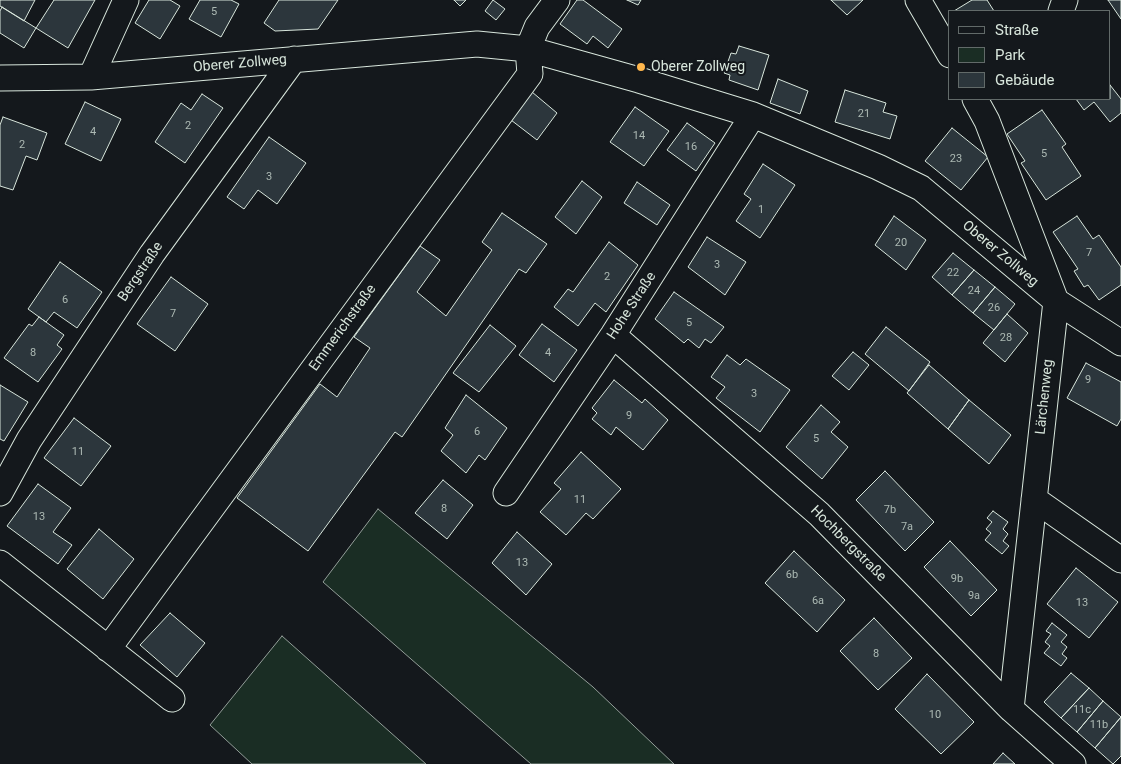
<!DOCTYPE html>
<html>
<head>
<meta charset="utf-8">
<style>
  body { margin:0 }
  #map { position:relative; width:1121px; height:764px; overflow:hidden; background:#14181c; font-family:Roboto,sans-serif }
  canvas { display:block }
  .legend { position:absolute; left:948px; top:10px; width:162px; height:90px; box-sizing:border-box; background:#14181c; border:1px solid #626a69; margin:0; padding:6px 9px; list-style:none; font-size:15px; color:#d8e6dc }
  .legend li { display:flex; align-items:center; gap:10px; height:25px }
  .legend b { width:25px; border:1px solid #626a69 }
</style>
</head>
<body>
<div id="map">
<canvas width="1121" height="764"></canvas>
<ul class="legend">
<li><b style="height:6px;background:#14181c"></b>Straße</li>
<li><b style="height:14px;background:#1a2d24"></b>Park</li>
<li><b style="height:14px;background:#2c363c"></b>Gebäude</li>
</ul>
</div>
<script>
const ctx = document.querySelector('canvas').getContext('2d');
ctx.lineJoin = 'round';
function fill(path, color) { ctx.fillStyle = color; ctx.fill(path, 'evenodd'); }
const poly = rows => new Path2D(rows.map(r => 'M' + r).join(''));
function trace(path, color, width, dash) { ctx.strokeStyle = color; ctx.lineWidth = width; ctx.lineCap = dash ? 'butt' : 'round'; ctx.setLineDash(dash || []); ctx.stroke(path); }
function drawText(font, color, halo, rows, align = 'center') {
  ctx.font = font + ' Roboto,sans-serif'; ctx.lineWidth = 4; ctx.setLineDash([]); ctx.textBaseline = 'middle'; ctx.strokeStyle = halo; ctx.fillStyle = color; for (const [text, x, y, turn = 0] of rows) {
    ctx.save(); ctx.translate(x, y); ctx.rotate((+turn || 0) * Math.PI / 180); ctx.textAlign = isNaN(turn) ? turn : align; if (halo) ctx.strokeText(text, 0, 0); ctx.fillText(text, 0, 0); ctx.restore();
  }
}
const green = poly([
  [378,509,593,687,674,764,531,764,323,582,378,509],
  [282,636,426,764,252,764,210,725,282,636]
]);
const building = poly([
  [0,0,35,0,24,21,0,6,0,0],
  [54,0,95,0,68,48,36,28,54,0],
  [149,0,170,0,180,6,160,39,135,23,149,0],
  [200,0,231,0,239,4,221,37,189,19,200,0],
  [279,0,338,0,318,29,275,31,264,23,279,0],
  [454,0,466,0,460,6,454,0],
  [493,0,505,9,496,20,485,11,493,0],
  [577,0,583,0,622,29,608,48,593,36,587,44,560,24,577,0],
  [627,0,641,0,638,5,627,0],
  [831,0,863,0,847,15,831,0],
  [972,0,987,0,994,11,954,11,972,0],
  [1108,0,1121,0,1121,19,1108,0],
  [2,7,36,28,24,48,0,33,0,11,2,7],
  [739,46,769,55,758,90,729,80,730,75,724,73,731,53,736,54,739,46],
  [778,79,808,91,800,114,770,103,778,79],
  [1110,85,1121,99,1121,113,1110,122,1094,102,1084,110,1076,99,1110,99,1110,85],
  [845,90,886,103,883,112,897,116,890,139,835,122,845,90],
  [532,92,557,113,537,140,511,120,532,92],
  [202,94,223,108,185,163,155,142,181,103,191,110,202,94],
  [85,102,121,119,101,161,65,144,85,102],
  [635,107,669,131,644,166,610,142,635,107],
  [1042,110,1066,144,1062,147,1081,176,1046,200,1021,163,1025,161,1007,134,1042,110],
  [3,117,47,133,37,160,26,156,13,190,0,186,0,125,3,117],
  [687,123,715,143,696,171,667,150,687,123],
  [952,128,988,157,961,190,925,161,952,128],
  [269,137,306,163,277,204,258,190,244,209,227,197,269,137],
  [763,164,795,185,760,238,736,221,751,199,744,194,763,164],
  [582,181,602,197,576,234,555,217,582,181],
  [637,182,670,205,657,225,624,203,637,182],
  [502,213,547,244,526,273,519,269,402,437,395,432,308,551,237,498,320,384,337,397,370,348,354,337,420,246,440,260,417,292,446,316,492,250,482,242,502,213],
  [894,216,926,240,906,270,875,245,894,216],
  [1077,216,1093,239,1099,235,1121,267,1121,285,1099,300,1088,285,1084,287,1074,271,1078,269,1053,232,1077,216],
  [707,237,746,262,725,295,688,267,707,237],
  [609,242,638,265,606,312,595,303,578,326,554,307,568,289,573,292,609,242],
  [953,253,974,270,952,295,932,277,953,253],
  [60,262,102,292,77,328,54,312,46,322,28,309,60,262],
  [974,270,995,287,973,313,952,295,974,270],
  [171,277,208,304,175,351,137,324,171,277],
  [995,287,1015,304,994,330,973,313,995,287],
  [674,292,724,327,711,343,705,339,699,348,688,339,684,343,655,319,674,292],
  [1007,314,1028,333,1005,362,983,343,1007,314],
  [39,317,64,335,57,345,62,349,38,382,4,358,29,324,32,326,39,317],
  [542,324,577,350,554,382,519,355,542,324],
  [490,325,516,346,479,392,453,373,490,325],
  [886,327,930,362,909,391,865,354,886,327],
  [853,352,869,365,849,390,832,376,853,352],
  [727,355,740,365,746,359,790,390,760,432,716,398,725,387,711,377,727,355],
  [1086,363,1121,382,1121,419,1117,426,1067,398,1086,363],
  [929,365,969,400,948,429,907,393,929,365],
  [614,380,642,403,645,399,668,420,643,450,616,427,611,435,592,419,597,413,592,408,614,380],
  [0,385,28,402,4,441,0,439,0,385],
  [466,395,507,428,485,460,479,455,466,473,441,451,453,435,445,428,466,395],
  [969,400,1011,435,989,464,948,429,969,400],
  [821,405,840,422,831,432,848,447,822,479,786,447,821,405],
  [74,418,111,446,81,486,44,458,74,418],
  [581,452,621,489,593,519,586,513,566,535,540,512,561,489,554,483,581,452],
  [885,471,934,522,905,551,856,500,885,471],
  [443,480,473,505,447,539,415,513,443,480],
  [38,484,71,508,53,532,72,545,58,564,7,526,38,484],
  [993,511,1008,522,1003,529,1008,534,1003,541,1009,546,1002,554,985,540,991,533,986,529,992,522,987,518,993,511],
  [99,529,134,559,103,599,67,569,99,529],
  [517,532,552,564,526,595,492,563,517,532],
  [950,541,997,590,971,616,924,567,950,541],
  [794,551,845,600,817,632,765,583,794,551],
  [1076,568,1118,602,1089,638,1047,604,1076,568],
  [170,613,205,643,177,677,140,645,170,613],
  [874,618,912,658,878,690,840,651,874,618],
  [1052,623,1067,635,1061,642,1067,647,1062,654,1067,658,1061,666,1044,653,1050,646,1045,642,1051,634,1046,631,1052,623],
  [1071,673,1089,688,1061,718,1044,702,1071,673],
  [927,674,974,722,941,754,895,709,927,674],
  [1089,688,1103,701,1077,732,1061,718,1089,688],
  [1103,701,1121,717,1095,748,1077,732,1103,701],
  [1121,717,1121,756,1113,764,1095,748,1121,717],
  [1003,753,1015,764,993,764,1003,753]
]);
const minor = poly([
  [918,0,950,55],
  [1061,11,1065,0],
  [91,77,126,0],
  [0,78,91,77,477,44,528,49,639,80,753,115,878,167,921,188,1056,301,1121,343],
  [975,99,987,121,1056,301,1011,709],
  [613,335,819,514,1011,709,1073,764],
  [0,493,29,440,152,254,294,59],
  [506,493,613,335,753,115],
  [1034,499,1121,560],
  [0,563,172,699],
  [108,649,530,74,528,49,537,27,557,0]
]);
const markers = [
  [641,67,5,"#ffb74d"]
];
const numberNames = [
  ["5",214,12],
  ["21",864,114],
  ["2",188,126],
  ["4",93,132],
  ["14",639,136],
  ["2",22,145],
  ["16",691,147],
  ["5",1044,154],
  ["23",956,159],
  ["3",269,177],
  ["1",761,210],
  ["20",901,243],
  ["7",1089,253],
  ["3",717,265],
  ["22",953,273],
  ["2",607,277],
  ["24",974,291],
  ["6",65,300],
  ["26",994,308],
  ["7",173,314],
  ["5",689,323],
  ["28",1006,338],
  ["8",33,353],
  ["4",548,353],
  ["9",1088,380],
  ["3",754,394],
  ["9",629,416],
  ["6",477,432],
  ["5",816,439],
  ["11",78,452],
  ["11",580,500],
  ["8",444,509],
  ["7b",890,510],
  ["13",39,517],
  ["7a",907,527],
  ["13",522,563],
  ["6b",792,575],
  ["9b",957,579],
  ["9a",974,596],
  ["6a",818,601],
  ["13",1082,603],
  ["8",876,654],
  ["11c",1082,710],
  ["10",935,715],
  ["11b",1099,725]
];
const streetNames = [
  ["Oberer Zollweg",240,64,-5],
  ["Oberer Zollweg",1000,254,40],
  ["Bergstraße",141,272,-56],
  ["Hohe Straße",632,306,-57],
  ["Emmerichstraße",343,328,-54],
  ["Lärchenweg",1045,397,-84],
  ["Hochbergstraße",848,544,45]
];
const poiNames = [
  ["Oberer Zollweg",651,67]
];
fill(green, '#1a2d24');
trace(green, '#939e99', 1);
fill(building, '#2c363c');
trace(building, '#d8e6dc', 1);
trace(minor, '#d8e6dc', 27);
trace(minor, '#14181c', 25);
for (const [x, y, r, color] of markers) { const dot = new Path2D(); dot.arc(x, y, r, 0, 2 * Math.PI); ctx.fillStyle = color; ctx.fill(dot); trace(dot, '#14181c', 2); }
drawText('11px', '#adbab4', null, numberNames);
drawText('14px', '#d8e6dc', '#14181c', streetNames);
drawText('14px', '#d8e6dc', '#14181c', poiNames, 'left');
</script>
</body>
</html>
